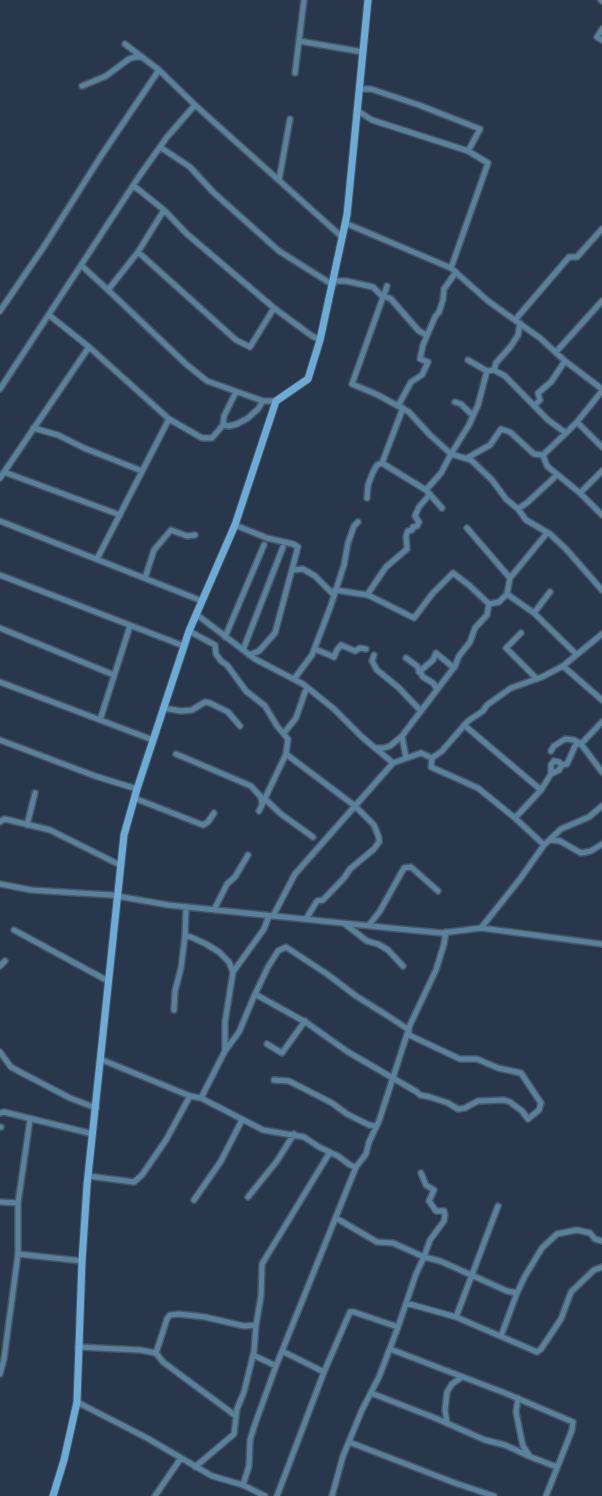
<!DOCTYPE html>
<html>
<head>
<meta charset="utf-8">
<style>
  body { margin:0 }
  canvas { display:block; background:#29374c }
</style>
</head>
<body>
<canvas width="602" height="1496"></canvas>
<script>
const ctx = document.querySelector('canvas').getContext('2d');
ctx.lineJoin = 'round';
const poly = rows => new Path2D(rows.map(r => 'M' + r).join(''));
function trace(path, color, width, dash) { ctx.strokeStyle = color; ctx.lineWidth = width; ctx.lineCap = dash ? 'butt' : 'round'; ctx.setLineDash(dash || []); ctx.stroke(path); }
const street = poly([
  [601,0,602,1],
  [602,29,597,37,602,40],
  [299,41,363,52],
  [125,44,159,70,195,105,342,237],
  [295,73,304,0],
  [82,86,106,76,129,59,135,57,142,57],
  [360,89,371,89,419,105,480,129,468,151],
  [358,111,372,120,468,151,488,163,451,268],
  [160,147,190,167,213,192,279,251,333,285],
  [279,180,290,119],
  [134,186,164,210,187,234,274,308,312,336,320,340],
  [345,223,451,268,488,301,540,338,565,361,602,389],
  [138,252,236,340,250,347,274,308],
  [82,266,108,290,138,252,164,210],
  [334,281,346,281,373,287,383,297],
  [387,286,352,384,378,395,409,412,430,435,451,454,469,425,478,405,487,371,494,370,505,376,548,420,566,433,577,422,602,391],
  [108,290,186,364,207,381,263,401,276,401],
  [384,296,391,299,419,331,426,335],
  [0,311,43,248,101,156,159,70],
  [515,320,569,257,577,257,602,229],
  [89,347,169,419,97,559],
  [556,352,602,301],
  [468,360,487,371],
  [494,370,496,363,511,346,518,335,520,323],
  [0,389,138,178,167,137,195,105],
  [455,402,461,404,470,413,474,414],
  [398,406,411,382,422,375,428,362,420,359,423,345,435,317,439,312,443,300,444,289,456,272],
  [534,406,540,400,538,393,551,382,565,361],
  [403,408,382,463,426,490],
  [169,419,202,438,212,438,223,425,229,426,237,424,248,418,258,409,263,401],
  [577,422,602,447],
  [223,425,224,416,236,392],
  [33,428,58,435,84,448,142,471],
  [566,433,543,455,547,466,580,493,602,515],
  [467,458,490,445,501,429,510,432,534,454,543,455],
  [4,472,120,515],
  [0,478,89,347,49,315],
  [580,493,602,471],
  [367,498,368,485,373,472,377,465,382,463],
  [442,508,426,490,441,473,451,454,471,460,492,480,506,499,518,509,528,502,557,475],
  [518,509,526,520,550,534,566,549,602,590],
  [0,521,202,601],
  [235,525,267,538,293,544,298,547,275,633,259,651,249,655],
  [467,528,510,578,547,533],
  [293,570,303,569,315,576,334,595],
  [0,575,184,646],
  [145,578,154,550,171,530,187,536,195,535],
  [510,578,507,594,534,613,576,654],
  [335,590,368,595,414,618,433,593,453,573,470,586,489,604],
  [367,595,386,567,407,549,406,536,408,531,412,530,413,527,417,526,419,522,415,516,419,507,430,494],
  [534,613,550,592],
  [196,614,255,659,303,684,334,709,362,737,393,763],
  [0,628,114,675],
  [189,631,215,645,216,654,221,661,227,665,246,691,265,706,277,726,288,739,286,754,259,811],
  [521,633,506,648,537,679],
  [225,637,264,545],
  [315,649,334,657,337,650,341,645,355,651,360,648,366,649],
  [243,650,283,547],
  [374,655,372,661,377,670,398,687,421,711],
  [406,658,417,666,423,677,433,683,437,689],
  [563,666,602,700],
  [419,672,433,660,436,653,454,668],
  [294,679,312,655,330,608,344,565,348,543,354,526,358,522],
  [0,682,153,740],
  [163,708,181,711,192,710,205,702,210,703,228,712,240,726],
  [100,720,130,626],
  [602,722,581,744,602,772],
  [464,725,541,790,515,818],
  [284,733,296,718,305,692,308,688],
  [0,740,95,776,137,789],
  [376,748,384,748,390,746,402,736],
  [551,751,554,746,565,739,574,740,581,744],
  [176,754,251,786,261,797,262,804],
  [286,754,355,806,374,825,379,838,379,842,374,849,350,869,344,878,323,900,317,901,306,919],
  [406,758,402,736,455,666,459,656,470,642,475,628,487,615,489,604,499,602,507,594],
  [432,758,431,767,478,788,515,818,544,845,561,829,589,817,602,806],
  [554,761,559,762,562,765,559,770,551,774,551,765,554,761],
  [562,765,567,764,576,744,580,744],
  [541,790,551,774],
  [134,798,203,825,208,822,214,813],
  [265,799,281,814,313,837],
  [0,822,4,819,9,820,50,830,120,865],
  [27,825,35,793],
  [550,840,560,841,581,853,591,851,602,844],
  [0,884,31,890,111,895,168,905,400,929,442,933,481,928,602,944],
  [186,907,185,936,191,937,206,944,219,952,229,962,233,972],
  [214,910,227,884,235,877,248,855],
  [273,916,295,874,393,763,421,753,432,758,442,751,468,721,483,711,487,705,511,688,542,677,563,666,602,634],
  [345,924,367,941,378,944,388,950,403,966],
  [369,925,380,911,404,868,411,867,438,891],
  [481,928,520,879,544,845],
  [14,930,108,981],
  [0,966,5,961],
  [174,1010,175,991,181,968,185,936],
  [267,1044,282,1053,305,1021],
  [225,1051,239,1032,255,994,258,988,268,967,278,951,286,947,327,974,356,996,388,1016,409,1030,409,1035,460,1059,477,1059,498,1068,521,1073,541,1103,539,1110,528,1119,522,1111,510,1102,504,1100,478,1101,465,1108,458,1109,448,1103,430,1097,420,1095,417,1092,348,1052,307,1023,255,994],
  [0,1052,11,1067,20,1072,70,1098,96,1108],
  [100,1059,190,1096,201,1098,225,1051,225,1022,233,972,264,929,269,916],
  [274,1080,289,1081,332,1103,347,1114,369,1125,376,1126],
  [201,1098,263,1130,304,1137,319,1147,338,1156,350,1165,356,1167,366,1154,369,1142,379,1121,410,1025,436,970,444,944,446,932],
  [0,1113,4,1112,93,1134],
  [30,1120,18,1203,18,1254,82,1261],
  [0,1127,1,1127],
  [88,1176,134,1182,142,1175,166,1140,190,1096],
  [248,1197,277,1161,294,1134],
  [194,1200,221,1161,242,1120],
  [0,1202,18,1203],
  [336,1218,377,1242,393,1243,424,1257,430,1240,444,1221,445,1215,444,1211,436,1211,429,1201,434,1190,426,1185,421,1173],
  [406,1303,456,1317,537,1352,541,1349,561,1319,571,1292,594,1270,602,1267],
  [456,1317,498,1206],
  [501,1336,517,1293],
  [78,1347,140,1350,156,1353,163,1362,236,1416],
  [390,1349,505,1393,573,1422,572,1430,546,1496],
  [282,1351,324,1372],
  [156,1353,167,1319,170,1315,179,1314,205,1317,244,1326,256,1325],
  [253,1355,276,1366],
  [0,1374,4,1359,18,1254],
  [371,1393,435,1418,485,1440,505,1445,531,1457,557,1467],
  [518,1398,516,1412,521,1437,523,1446,529,1455],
  [77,1402,147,1438,212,1476,243,1485,265,1496],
  [447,1423,445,1410,447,1392,452,1384,462,1377],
  [349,1442,455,1483,494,1496],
  [195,1467,234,1434,237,1409,244,1392,254,1351,256,1325,261,1296,262,1264,330,1152],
  [243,1485,249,1466,250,1440,255,1424,276,1366,356,1167],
  [155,1496,181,1458],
  [277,1496,324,1372,350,1312,354,1312,398,1327],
  [332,1496,343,1456,362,1410,379,1377,398,1327,416,1274,424,1257,440,1261,507,1291,517,1293,525,1276,542,1248,557,1234,577,1230,590,1233,595,1239,602,1241]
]);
const secondary = poly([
  [53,1496,64,1460,77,1402,82,1261,87,1185,124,835,137,789,189,631,235,525,276,401,308,379,320,340,347,215,368,0]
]);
trace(street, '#475568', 8);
trace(secondary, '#475568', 9);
trace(street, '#5a819c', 5);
trace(secondary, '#6cabd6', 7);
</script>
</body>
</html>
